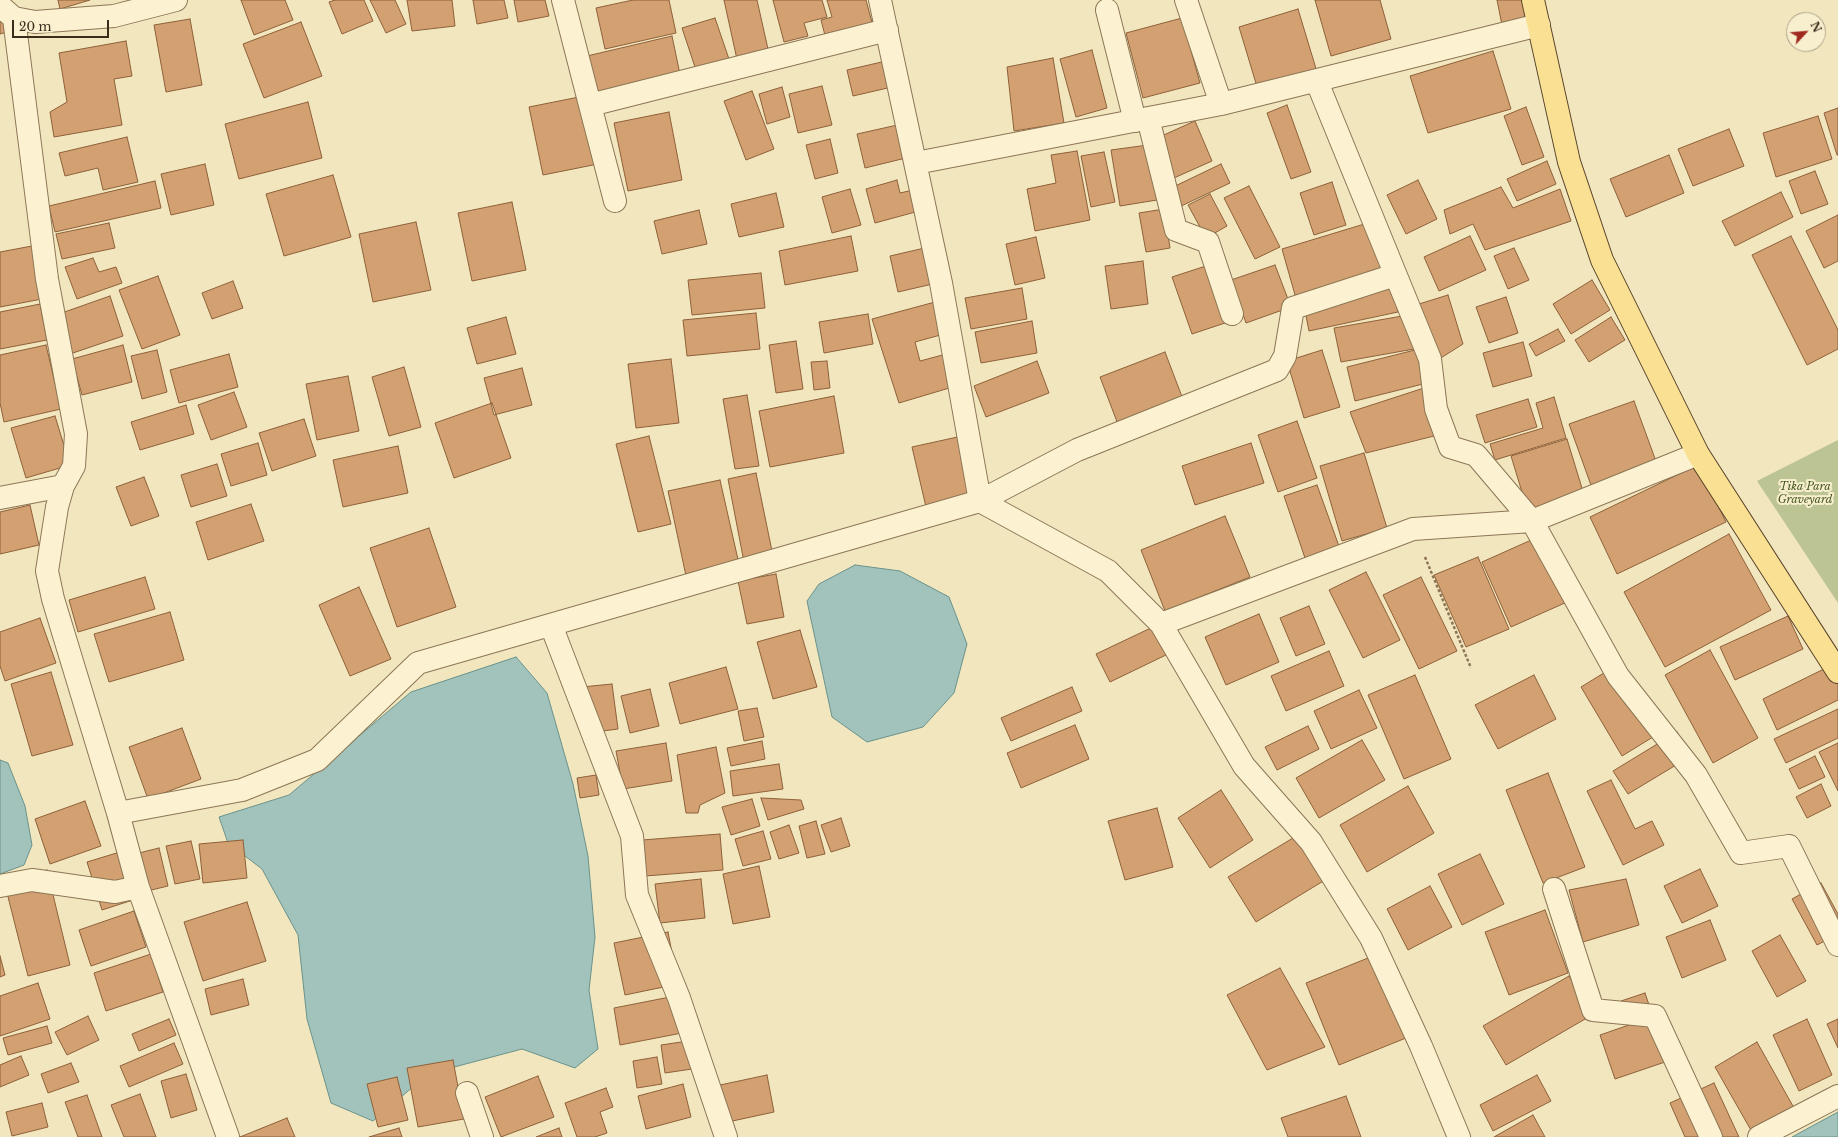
<!DOCTYPE html>
<html>
<head>
<meta charset="utf-8">
<style>
  body { margin:0 }
  #map { position:relative; width:1838px; height:1137px; overflow:hidden; background:#f2e6bf; font-family:"Libre Baskerville",serif }
  canvas { display:block }
  .north { position:absolute; left:1786px; top:12px; width:40px; height:40px; box-sizing:border-box; background:#f8efcf; border:1px solid #aca187; border-radius:50%; rotate:64deg; font-size:11px; font-weight:700; line-height:16px; text-align:center; color:#3a2c1b }
  .north::after { content:''; display:block; margin:auto; width:14px; height:18px; background:#a02920; clip-path:polygon(50% 0,100% 100%,50% 72%,0 100%) }
  .scale { position:absolute; left:12px; top:20px; width:97px; height:18px; box-sizing:border-box; border:2px solid #3a2c1b; border-top:0; padding-left:5px; font-size:12px; line-height:14px; white-space:nowrap; color:#3a2c1b; -webkit-text-stroke:3px #f8efcf; paint-order:stroke }
</style>
</head>
<body>
<div id="map">
<canvas width="1838" height="1137"></canvas>
<div class="north">N</div>
<div class="scale">20 m</div>
</div>
<script>
const ctx = document.querySelector('canvas').getContext('2d');
ctx.lineJoin = 'round';
function fill(path, color) { ctx.fillStyle = color; ctx.fill(path, 'evenodd'); }
const poly = rows => new Path2D(rows.map(r => 'M' + r).join(''));
function trace(path, color, width, dash) { ctx.strokeStyle = color; ctx.lineWidth = width; ctx.lineCap = dash ? 'butt' : 'round'; ctx.setLineDash(dash || []); ctx.stroke(path); }
function drawText(font, color, halo, rows, align = 'center') {
  ctx.font = font + ' "Libre Baskerville",serif'; ctx.lineWidth = 4; ctx.setLineDash([]); ctx.textBaseline = 'middle'; ctx.strokeStyle = halo; ctx.fillStyle = color; for (const [text, x, y, turn = 0] of rows) {
    ctx.save(); ctx.translate(x, y); ctx.rotate((+turn || 0) * Math.PI / 180); ctx.textAlign = isNaN(turn) ? turn : align; if (halo) ctx.strokeText(text, 0, 0); ctx.fillText(text, 0, 0); ctx.restore();
  }
}
const cemetery = poly([
  [1838,440,1838,603,1757,481]
]);
const water = poly([
  [855,565,900,571,949,597,967,644,954,693,923,727,867,742,832,717,807,601,819,584,855,565],
  [516,657,547,693,573,784,588,856,595,937,589,990,598,1049,575,1068,522,1049,428,1074,373,1121,331,1103,307,1019,298,935,262,869,228,843,219,817,289,795,411,692,516,657],
  [0,760,8,763,25,806,32,845,24,865,0,874,0,760],
  [1838,1112,1838,1137,1792,1137,1838,1112]
]);
const building = poly([
  [58,0,90,0,60,9,58,0],
  [241,0,285,0,293,20,254,35,241,0],
  [335,0,364,0,373,21,342,34,329,2,335,0],
  [370,0,395,0,406,24,386,33,370,0],
  [407,0,452,0,455,26,412,31,407,0],
  [473,0,504,0,508,18,477,24,473,0],
  [514,0,545,0,549,16,518,22,514,0],
  [633,0,669,0,676,33,605,49,596,8,633,0],
  [724,0,757,0,770,58,738,64,724,0],
  [773,0,822,0,827,17,804,23,808,36,784,42,773,0],
  [827,0,866,0,874,30,827,43,821,20,832,17,827,0],
  [1315,0,1380,0,1391,39,1331,56,1315,0],
  [1497,0,1525,0,1529,20,1502,25,1497,0],
  [1298,9,1317,72,1258,90,1239,27,1298,9],
  [0,11,11,31,0,34,0,11],
  [715,18,730,62,697,73,682,28,715,18],
  [1182,18,1200,83,1143,98,1126,33,1182,18],
  [190,19,202,85,166,92,154,25,190,19],
  [301,22,322,76,264,98,243,44,301,22],
  [672,36,681,79,597,98,587,56,672,36],
  [126,41,132,76,114,79,122,125,54,137,50,112,67,102,59,53,126,41],
  [1092,50,1107,108,1076,117,1060,59,1092,50],
  [1493,51,1511,109,1428,133,1410,76,1493,51],
  [1053,58,1064,123,1014,131,1007,67,1053,58],
  [886,61,892,87,853,96,847,70,886,61],
  [822,86,832,125,798,133,789,94,822,86],
  [782,87,790,117,767,124,759,94,782,87],
  [752,91,774,149,746,160,724,101,752,91],
  [584,96,598,164,543,175,529,107,584,96],
  [308,102,322,158,239,179,225,124,308,102],
  [1287,105,1311,172,1291,179,1267,113,1287,105],
  [1526,107,1544,157,1522,165,1504,116,1526,107],
  [1838,108,1838,155,1837,155,1824,113,1838,108],
  [669,112,682,180,628,191,614,123,669,112],
  [1818,116,1832,159,1776,177,1763,133,1818,116],
  [1195,121,1212,161,1174,178,1157,138,1195,121],
  [902,124,910,157,865,168,857,134,902,124],
  [1729,129,1744,166,1693,186,1678,149,1729,129],
  [127,137,138,182,103,190,98,168,65,176,59,153,127,137],
  [830,139,838,173,815,179,806,145,830,139],
  [1148,145,1157,200,1120,206,1111,150,1148,145],
  [1077,151,1090,220,1035,231,1027,189,1056,183,1051,155,1077,151],
  [1104,152,1115,202,1091,207,1081,156,1104,152],
  [1669,155,1684,193,1626,217,1610,179,1669,155],
  [1547,161,1556,184,1517,201,1507,179,1547,161],
  [205,164,214,205,171,215,161,174,205,164],
  [1221,164,1230,183,1177,208,1169,189,1221,164],
  [1815,171,1828,204,1801,214,1789,181,1815,171],
  [333,175,351,237,284,256,266,194,333,175],
  [897,180,900,193,913,190,919,211,875,223,866,189,897,180],
  [1418,180,1437,219,1406,234,1387,195,1418,180],
  [155,181,161,208,55,232,49,206,155,181],
  [1332,182,1346,225,1314,235,1300,193,1332,182],
  [1249,186,1280,247,1255,259,1224,198,1249,186],
  [1501,187,1513,208,1560,189,1571,221,1485,250,1473,224,1450,234,1444,210,1501,187],
  [850,189,861,225,832,233,822,197,850,189],
  [1781,192,1793,217,1735,246,1722,221,1781,192],
  [776,193,784,227,739,237,731,204,776,193],
  [1210,194,1227,226,1206,238,1188,205,1210,194],
  [512,202,526,270,472,281,458,213,512,202],
  [1164,209,1170,248,1146,252,1139,213,1164,209],
  [699,210,707,244,662,254,654,221,699,210],
  [1838,215,1838,261,1824,268,1806,231,1838,215],
  [416,222,431,290,373,302,359,234,416,222],
  [1371,222,1387,274,1297,302,1282,249,1371,222],
  [109,223,115,248,62,259,56,234,109,223],
  [851,236,858,271,785,285,779,251,851,236],
  [1470,236,1486,270,1439,291,1424,257,1470,236],
  [1791,236,1838,330,1838,349,1807,365,1752,255,1791,236],
  [1036,237,1045,278,1015,285,1006,244,1036,237],
  [32,246,42,299,0,307,0,252,32,246],
  [929,247,937,283,898,292,890,256,929,247],
  [1514,248,1529,280,1508,289,1494,256,1514,248],
  [93,258,99,272,116,267,122,283,77,299,65,267,93,258],
  [1143,261,1148,304,1111,309,1105,266,1143,261],
  [1212,264,1231,321,1192,334,1172,277,1212,264],
  [1275,265,1291,307,1246,323,1231,280,1275,265],
  [761,273,765,308,692,315,688,280,761,273],
  [158,276,180,335,142,349,119,290,158,276],
  [1592,280,1610,310,1571,334,1553,304,1592,280],
  [233,281,243,308,212,319,202,293,233,281],
  [1392,287,1398,312,1309,331,1304,306,1392,287],
  [1022,288,1027,319,971,329,965,298,1022,288],
  [1448,295,1463,344,1436,361,1419,304,1448,295],
  [110,296,123,336,70,354,56,315,110,296],
  [1506,297,1518,333,1489,343,1476,307,1506,297],
  [935,302,944,334,915,342,920,361,950,353,956,386,899,403,872,319,935,302],
  [40,304,47,340,0,349,0,312,40,304],
  [756,313,760,349,687,356,683,320,756,313],
  [868,314,873,344,824,353,819,322,868,314],
  [1408,315,1414,349,1341,362,1334,328,1408,315],
  [506,317,516,354,477,364,467,328,506,317],
  [1611,317,1625,340,1589,362,1575,340,1611,317],
  [1032,321,1037,353,981,363,975,332,1032,321],
  [1558,329,1565,341,1536,356,1529,344,1558,329],
  [796,341,803,389,776,393,769,345,796,341],
  [1523,342,1532,376,1493,387,1483,353,1523,342],
  [46,345,61,409,4,422,0,403,0,355,46,345],
  [123,345,132,382,82,395,72,359,123,345],
  [1423,348,1431,382,1355,401,1347,367,1423,348],
  [157,350,167,392,142,399,131,356,157,350],
  [1322,350,1340,407,1304,418,1287,361,1322,350],
  [1165,352,1184,402,1119,427,1100,377,1165,352],
  [229,354,238,387,179,403,170,370,229,354],
  [671,359,679,423,636,428,628,364,671,359],
  [827,361,830,388,814,390,811,362,827,361],
  [1037,361,1049,393,986,417,974,386,1037,361],
  [404,367,421,427,389,436,372,377,404,367],
  [522,368,532,405,494,415,484,378,522,368],
  [348,376,359,431,317,440,306,384,348,376],
  [1427,387,1442,434,1366,453,1350,412,1427,387],
  [234,392,247,427,211,440,198,405,234,392],
  [747,395,759,466,735,469,723,399,747,395],
  [834,396,844,453,770,467,759,411,834,396],
  [1554,397,1566,438,1495,460,1490,444,1543,428,1536,403,1554,397],
  [1528,399,1537,427,1485,443,1476,415,1528,399],
  [1634,401,1657,464,1592,488,1569,424,1634,401],
  [492,403,511,458,454,478,435,423,492,403],
  [186,405,194,434,140,450,131,422,186,405],
  [55,416,70,465,26,478,11,428,55,416],
  [304,419,316,456,272,471,259,433,304,419],
  [1297,421,1317,478,1278,492,1258,435,1297,421],
  [649,436,671,524,638,532,616,444,649,436],
  [962,436,975,496,926,507,912,447,962,436],
  [1567,439,1585,498,1529,515,1511,456,1567,439],
  [258,443,267,475,231,486,221,454,258,443],
  [1251,443,1264,483,1195,505,1182,466,1251,443],
  [398,446,408,493,343,507,333,460,398,446],
  [1364,453,1387,528,1342,541,1320,466,1364,453],
  [217,464,227,496,191,507,181,475,217,464],
  [1698,465,1726,522,1617,574,1590,517,1698,465],
  [756,473,773,556,744,562,728,479,756,473],
  [144,477,159,516,131,526,116,487,144,477],
  [720,480,739,564,686,576,668,491,720,480],
  [1317,485,1340,549,1306,561,1284,496,1317,485],
  [251,504,264,541,208,560,196,522,251,504],
  [30,505,39,545,0,554,0,512,30,505],
  [1225,516,1250,577,1165,611,1141,550,1225,516],
  [429,528,456,607,397,627,370,548,429,528],
  [1729,534,1771,610,1665,667,1624,592,1729,534],
  [1538,537,1567,602,1511,627,1482,562,1538,537],
  [1478,557,1509,629,1466,647,1434,575,1478,557],
  [1366,572,1400,640,1363,658,1329,590,1366,572],
  [776,574,784,617,747,624,738,581,776,574],
  [145,577,155,609,78,632,69,600,145,577],
  [1421,577,1457,651,1419,669,1383,595,1421,577],
  [359,587,391,659,350,676,319,605,359,587],
  [1309,606,1325,644,1296,656,1280,618,1309,606],
  [170,612,184,660,109,682,94,634,170,612],
  [1259,614,1279,662,1226,685,1205,637,1259,614],
  [1788,616,1803,649,1735,680,1720,647,1788,616],
  [40,618,56,663,5,681,0,666,0,632,40,618],
  [1155,626,1168,654,1110,682,1096,654,1155,626],
  [800,630,817,687,773,699,757,642,800,630],
  [1710,650,1758,738,1713,763,1665,675,1710,650],
  [1329,651,1344,686,1286,711,1271,676,1329,651],
  [1830,666,1838,683,1838,700,1777,730,1763,699,1830,666],
  [726,667,738,709,680,724,669,683,726,667],
  [1612,668,1653,737,1622,756,1581,687,1612,668],
  [51,672,73,745,32,756,11,684,51,672],
  [1415,675,1451,759,1404,779,1368,695,1415,675],
  [1534,675,1556,719,1498,749,1475,705,1534,675],
  [612,684,618,729,588,733,582,687,612,684],
  [1072,687,1082,711,1011,741,1001,718,1072,687],
  [650,689,659,726,630,733,621,696,650,689],
  [1359,690,1377,728,1331,749,1314,711,1359,690],
  [757,708,764,737,744,741,738,711,757,708],
  [1838,709,1838,738,1786,763,1774,739,1838,709],
  [1075,725,1089,759,1021,788,1007,753,1075,725],
  [1308,726,1319,749,1277,770,1265,747,1308,726],
  [182,728,201,779,148,799,129,747,182,728],
  [1677,732,1691,756,1628,794,1613,771,1677,732],
  [1362,740,1385,780,1319,818,1296,778,1362,740],
  [762,741,765,759,731,766,727,748,762,741],
  [666,743,672,781,623,789,616,751,666,743],
  [1838,743,1838,791,1819,752,1838,743],
  [716,747,725,793,700,805,698,813,686,813,677,755,716,747],
  [1815,756,1825,777,1799,789,1789,769,1815,756],
  [779,764,783,789,733,796,730,771,779,764],
  [1548,773,1585,867,1543,883,1506,790,1548,773],
  [596,775,599,795,580,798,577,778,596,775],
  [1611,780,1635,829,1652,821,1664,845,1623,865,1587,791,1611,780],
  [1821,784,1831,806,1807,818,1796,797,1821,784],
  [1408,786,1434,833,1367,872,1340,825,1408,786],
  [1221,790,1253,840,1210,868,1178,818,1221,790],
  [761,798,801,800,804,809,768,820,761,798],
  [752,799,760,826,731,835,722,807,752,799],
  [85,801,101,846,50,864,35,819,85,801],
  [1157,808,1173,867,1125,880,1108,821,1157,808],
  [841,818,850,846,831,852,821,825,841,818],
  [816,821,825,854,807,858,799,826,816,821],
  [789,825,799,853,779,859,770,832,789,825],
  [763,831,771,859,743,866,735,839,763,831],
  [720,834,723,870,645,876,642,840,720,834],
  [1298,835,1325,880,1256,922,1228,877,1298,835],
  [243,840,247,878,203,883,199,844,243,840],
  [191,841,200,879,175,884,166,846,191,841],
  [159,848,168,886,143,892,135,854,159,848],
  [120,852,136,899,102,910,87,862,120,852],
  [1480,854,1504,904,1462,925,1438,874,1480,854],
  [759,866,770,917,733,924,723,874,759,866],
  [1700,869,1718,906,1682,923,1664,886,1700,869],
  [47,870,70,965,28,976,4,881,47,870],
  [701,879,705,918,660,923,655,884,701,879],
  [1626,879,1639,925,1583,942,1569,890,1626,879],
  [1821,883,1838,914,1838,934,1817,945,1792,899,1821,883],
  [1430,886,1452,927,1408,950,1387,909,1430,886],
  [247,902,266,961,203,981,184,922,247,902],
  [1545,910,1568,973,1509,995,1485,932,1545,910],
  [134,911,146,947,91,966,79,930,134,911],
  [1710,920,1726,960,1682,978,1666,937,1710,920],
  [668,932,678,984,625,995,614,943,668,932],
  [1780,935,1806,981,1777,997,1752,951,1780,935],
  [151,954,163,992,106,1011,94,973,151,954],
  [0,956,5,975,0,977,0,956],
  [1373,956,1406,1038,1339,1065,1306,983,1373,956],
  [1280,968,1325,1047,1267,1070,1227,995,1280,968],
  [1569,976,1592,1015,1506,1065,1483,1026,1569,976],
  [243,979,249,1005,211,1015,205,989,243,979],
  [38,983,50,1019,0,1036,0,996,38,983],
  [1645,993,1668,1061,1615,1079,1600,1035,1629,1025,1621,1001,1645,993],
  [675,996,682,1033,620,1045,614,1008,675,996],
  [88,1016,99,1040,67,1055,55,1032,88,1016],
  [169,1019,176,1035,139,1051,132,1034,169,1019],
  [1807,1019,1832,1075,1799,1091,1773,1035,1807,1019],
  [1838,1019,1838,1048,1827,1024,1838,1019],
  [47,1026,52,1043,8,1055,3,1038,47,1026],
  [688,1041,692,1069,665,1073,661,1045,688,1041],
  [1757,1042,1794,1108,1752,1132,1715,1067,1757,1042],
  [174,1043,183,1064,129,1087,120,1066,174,1043],
  [21,1056,29,1075,0,1087,0,1065,21,1056],
  [657,1057,662,1084,637,1088,633,1061,657,1057],
  [453,1060,464,1119,418,1127,407,1068,453,1060],
  [71,1063,79,1082,48,1093,41,1074,71,1063],
  [186,1074,197,1110,171,1118,161,1081,186,1074],
  [767,1075,774,1112,714,1125,706,1088,767,1075],
  [1537,1075,1551,1101,1493,1131,1480,1105,1537,1075],
  [538,1076,554,1117,501,1137,485,1097,538,1076],
  [397,1077,408,1120,378,1127,367,1084,397,1077],
  [1714,1083,1739,1137,1685,1137,1670,1103,1714,1083],
  [683,1084,691,1117,646,1129,638,1096,683,1084],
  [606,1088,613,1107,600,1112,607,1133,595,1137,577,1137,565,1103,606,1088],
  [140,1094,156,1137,124,1137,111,1105,140,1094],
  [87,1095,102,1137,78,1137,65,1102,87,1095],
  [1346,1096,1361,1137,1288,1137,1281,1118,1346,1096],
  [42,1103,48,1127,12,1136,6,1112,42,1103],
  [1533,1115,1545,1137,1494,1137,1533,1115],
  [287,1118,295,1137,240,1137,287,1118],
  [399,1128,402,1137,369,1137,399,1128],
  [559,1128,562,1137,536,1137,559,1128]
]);
const path = poly([
  [1425,557,1471,668]
]);
const minor = poly([
  [563,0,590,105,887,30],
  [1186,0,1221,104],
  [0,6,14,18,47,279,76,434,74,466,63,486,57,507,47,571,53,599,118,813,138,887,228,1137],
  [1107,10,1135,121],
  [14,18,35,22,114,16,176,0],
  [1317,82,1430,359,1436,409,1450,447,1476,455,1532,521,1618,676,1696,775,1741,853,1789,846,1838,945],
  [590,105,615,201],
  [1148,118,1176,230,1208,242,1232,314],
  [916,163,1221,104,1539,25],
  [0,498,63,486],
  [980,501,1108,571,1161,624,1244,766,1311,842,1371,938,1421,1046,1459,1137],
  [980,501,1077,450,1277,370,1285,356,1293,308,1395,275],
  [1161,624,1413,529,1532,521,1698,454],
  [551,625,632,836,637,895,679,998,726,1137],
  [118,813,242,790,317,760,418,663,980,501,941,283,880,0],
  [0,886,32,880,115,892,138,887],
  [1554,889,1593,1010,1655,1016,1711,1137],
  [467,1093,482,1137],
  [1759,1137,1838,1096]
]);
const major = poly([
  [1533,0,1569,162,1602,260,1698,454,1838,672]
]);
const parkNames = [
  ["Tika Para",1805,487],
  ["Graveyard",1805,500]
];
fill(cemetery, '#bbc492');
fill(water, '#a2c3bc');
trace(water, '#69928a', 1);
fill(building, '#d3a171');
trace(building, '#8d6039', 1);
trace(minor, '#8c7655', 24);
trace(major, '#59432a', 24);
trace(path, '#8c7655', 2.5, [3, 2]);
trace(minor, '#fcf2d2', 22);
trace(major, '#f9e093', 22);
drawText('italic 11px', '#465820', '#f8efcf', parkNames);
</script>
</body>
</html>
